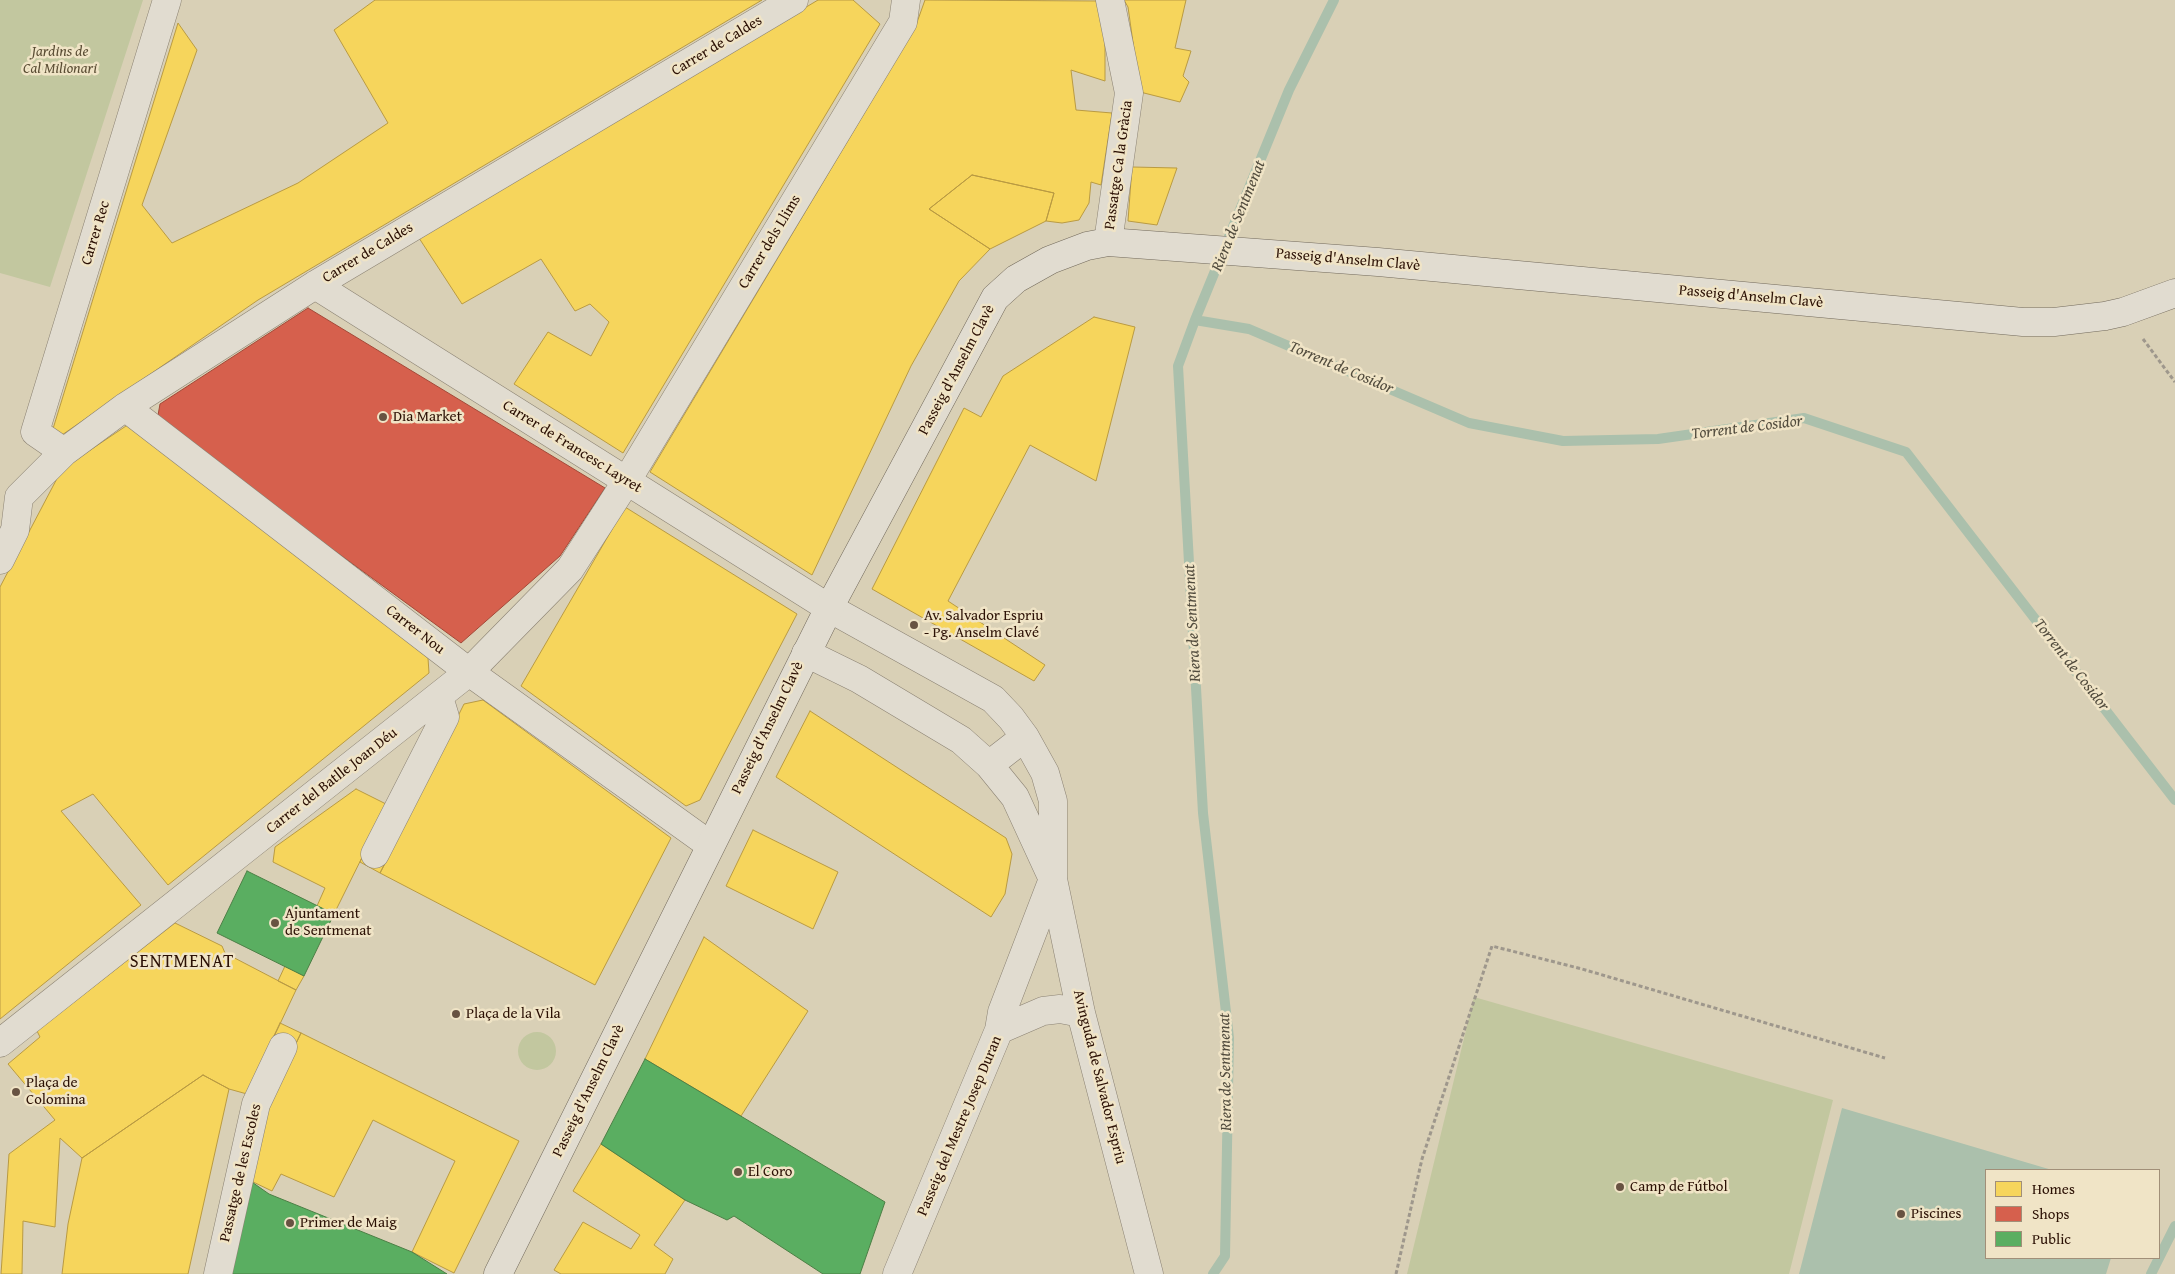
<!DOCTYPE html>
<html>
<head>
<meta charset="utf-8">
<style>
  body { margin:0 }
  #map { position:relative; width:2175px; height:1274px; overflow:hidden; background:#d9d0b6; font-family:"Gentium Book Plus",serif }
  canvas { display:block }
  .legend { position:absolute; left:1985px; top:1169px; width:175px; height:90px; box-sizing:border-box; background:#f0e4c6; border:1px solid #a18f78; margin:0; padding:6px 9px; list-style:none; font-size:15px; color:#2b1004 }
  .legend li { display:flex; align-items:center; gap:10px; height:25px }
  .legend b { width:25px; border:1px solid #a18f78 }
</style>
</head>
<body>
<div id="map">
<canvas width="2175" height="1274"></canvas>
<ul class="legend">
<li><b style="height:14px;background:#f6d55c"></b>Homes</li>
<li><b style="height:14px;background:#d6604d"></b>Shops</li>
<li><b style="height:14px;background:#5aae61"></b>Public</li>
</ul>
</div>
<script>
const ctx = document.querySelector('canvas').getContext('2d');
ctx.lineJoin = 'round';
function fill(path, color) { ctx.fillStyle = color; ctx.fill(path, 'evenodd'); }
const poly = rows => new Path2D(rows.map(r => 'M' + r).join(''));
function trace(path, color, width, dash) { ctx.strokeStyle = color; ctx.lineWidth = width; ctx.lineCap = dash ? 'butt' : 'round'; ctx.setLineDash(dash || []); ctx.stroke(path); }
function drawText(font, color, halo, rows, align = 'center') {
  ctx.font = font + ' "Gentium Book Plus",serif'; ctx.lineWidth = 5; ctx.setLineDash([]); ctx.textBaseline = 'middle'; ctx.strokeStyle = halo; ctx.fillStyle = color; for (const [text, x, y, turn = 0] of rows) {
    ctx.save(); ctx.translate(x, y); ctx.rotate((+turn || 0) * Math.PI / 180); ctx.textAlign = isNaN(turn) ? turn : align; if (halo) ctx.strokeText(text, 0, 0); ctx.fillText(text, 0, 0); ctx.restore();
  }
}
const green = poly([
  [0,0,143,0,50,287,0,273],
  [1474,997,1833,1100,1789,1274,1407,1274],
  '518 1051a19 19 0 1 1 38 0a19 19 0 1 1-38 0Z'
]);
const water = poly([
  [1842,1108,2052,1170,1986,1170,1986,1258,2111,1258,2106,1274,1799,1274]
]);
const homes = poly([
  [375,0,762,0,258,300,59,437,52,432,178,23,197,50,142,205,172,243,298,183,388,123,334,30,375,0],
  [818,0,853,0,880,24,623,453,514,384,548,332,591,356,609,322,590,304,575,311,541,259,462,304,419,238,818,0],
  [925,0,1098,1,1105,13,1105,81,1071,70,1076,110,1112,113,1101,185,1091,182,1089,203,1079,220,1062,223,1046,221,1054,193,972,175,929,209,990,249,959,281,911,366,812,575,650,472,915,28,925,0],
  [1124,0,1186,0,1175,48,1191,51,1183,76,1189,82,1180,102,1140,92,1128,7,1124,0],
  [1132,167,1177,168,1157,225,1128,221,1132,167],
  [972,175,1054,193,1046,221,990,249,929,209,972,175],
  [1094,317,1135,327,1096,481,1030,445,948,601,1045,665,1034,681,872,589,964,408,981,417,1003,376,1094,317],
  [132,422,428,658,429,673,168,885,93,794,61,811,141,905,0,1019,0,587,62,469,132,422],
  [625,507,797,614,700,800,686,806,521,686,625,507],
  [483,700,671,838,595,985,380,873,464,704,483,700],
  [810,711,1006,838,1012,854,1005,894,991,917,776,777,810,711],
  [356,789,388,805,334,914,317,906,325,888,273,862,275,847,356,789],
  [753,830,838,872,813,929,726,886,753,830],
  [366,849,387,860,380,873,360,862,366,849],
  [175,923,222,946,225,953,296,990,247,1094,229,1089,203,1075,82,1158,60,1138,55,1227,23,1221,22,1274,1,1274,9,1154,55,1120,8,1064,40,1037,37,1031,175,923],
  [704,937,808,1011,741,1116,645,1059,704,937],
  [285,966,304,976,296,990,278,981,285,966],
  [280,1023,301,1033,292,1052,271,1042,280,1023],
  [301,1033,519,1141,454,1273,412,1252,455,1161,373,1120,334,1197,281,1174,272,1191,249,1180,266,1104,301,1033],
  [203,1075,229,1089,188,1274,62,1274,68,1224,82,1158,203,1075],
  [601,1144,685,1200,654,1245,673,1259,665,1274,561,1274,554,1270,583,1222,631,1249,640,1235,573,1191,601,1144]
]);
const shops = poly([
  [308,308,605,488,560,556,461,643,157,421,160,404,308,308]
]);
const public = poly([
  [247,871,334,914,304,976,217,933,247,871],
  [645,1059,885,1202,860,1274,823,1274,734,1216,727,1220,685,1200,601,1144,645,1059],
  [249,1180,269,1194,412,1252,447,1274,227,1274,249,1180]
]);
const stream = poly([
  [1195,320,1249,329,1469,423,1563,441,1658,439,1804,418,1906,452,2175,800],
  [1213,1274,1225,1256,1229,1038,1203,813,1178,366,1195,320,1289,90,1334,0],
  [2151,1274,2175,1226]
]);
const path = poly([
  [2143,339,2175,382],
  [1396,1274,1422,1159,1492,946,1582,969,1885,1058]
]);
const street = poly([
  [1108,242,1129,93,1110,0],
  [315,285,829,608,993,699,1011,718,1025,737,1045,773,1053,801,1053,879,1081,1013,1149,1274],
  [125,407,469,672,710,845],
  [64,452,35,432,167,0],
  [0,560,15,530,19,497,64,452,125,407,315,285,794,0],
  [806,653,859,679,961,740,989,765,1015,797,1050,873],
  [989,765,1025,737],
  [375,854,445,717,439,697],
  [999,1030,1043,1011,1060,1009,1081,1013],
  [0,1043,469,672,570,569,626,482,903,22,906,0],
  [218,1274,256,1104,283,1047],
  [897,1274,999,1030,1002,1012,1053,879]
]);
const secondary = poly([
  [498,1274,829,608,995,298,1016,279,1050,260,1087,246,1108,242,1378,262,2023,322,2054,322,2105,316,2123,312,2175,293]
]);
const markers = [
  [383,417,5,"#685342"],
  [914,625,5,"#685342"],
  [275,923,5,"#685342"],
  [456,1014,5,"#685342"],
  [16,1092,5,"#685342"],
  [738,1172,5,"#685342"],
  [1620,1187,5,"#685342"],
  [1901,1214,5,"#685342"],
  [290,1223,5,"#685342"]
];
const streetNames = [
  ["Carrer de Caldes",717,46,-31],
  ["Passatge Ca la Gràcia",1119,165,-82],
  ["Carrer Rec",96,233,-73],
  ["Carrer dels Llims",770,242,-59],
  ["Carrer de Caldes",368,253,-31],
  ["Passeig d'Anselm Clavè",1348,260,5],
  ["Passeig d'Anselm Clavè",1751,297,5],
  ["Passeig d'Anselm Clavè",957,370,-62],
  ["Carrer de Francesc Layret",572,447,32],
  ["Carrer Nou",415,630,38],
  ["Passeig d'Anselm Clavè",768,728,-64],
  ["Carrer del Batlle Joan Déu",332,781,-38],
  ["Avinguda de Salvador Espriu",1099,1077,76],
  ["Passeig d'Anselm Clavè",589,1091,-64],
  ["Passeig del Mestre Josep Duran",960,1126,-67],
  ["Passatge de les Escoles",241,1173,-77]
];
const parkNames = [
  ["Jardins de",60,52],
  ["Cal Milionari",60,69]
];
const poiNames = [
  ["Dia Market",393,417],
  ["Av. Salvador Espriu",924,616],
  ["- Pg. Anselm Clavé",924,633],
  ["Ajuntament",285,914],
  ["de Sentmenat",285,931],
  ["Plaça de la Vila",466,1014],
  ["Plaça de",26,1083],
  ["Colomina",26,1100],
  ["El Coro",748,1172],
  ["Camp de Fútbol",1630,1187],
  ["Piscines",1911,1214],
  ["Primer de Maig",300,1223]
];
const waterNames = [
  ["Riera de Sentmenat",1239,216,-68],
  ["Torrent de Cosidor",1341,368,23],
  ["Torrent de Cosidor",1747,428,-7],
  ["Riera de Sentmenat",1193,623,-93],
  ["Torrent de Cosidor",2071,665,52],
  ["Riera de Sentmenat",1226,1072,-91]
];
const quarterNames = [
  ["SENTMENAT",182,962]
];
fill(green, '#c2c79f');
fill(water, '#abc0ac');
fill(homes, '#f6d55c');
trace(homes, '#b99a42', 1);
fill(shops, '#d6604d');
trace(shops, '#a34837', 1);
fill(public, '#5aae61');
trace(public, '#4c7f45', 1);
trace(stream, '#abc0ac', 10);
trace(street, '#8b8273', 29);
trace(secondary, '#72695b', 29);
trace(path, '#9e978c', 3, [4, 2.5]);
trace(street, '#e1dcd0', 28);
trace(secondary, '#e1dcd0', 28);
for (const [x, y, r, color] of markers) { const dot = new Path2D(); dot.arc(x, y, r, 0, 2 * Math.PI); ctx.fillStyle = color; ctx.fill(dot); trace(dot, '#f0e4c6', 2); }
drawText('15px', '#2b1004', '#f0e4c6', streetNames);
drawText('italic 15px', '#5a4d34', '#f0e4c6', parkNames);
drawText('15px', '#2b1004', '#f0e4c6', poiNames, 'left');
drawText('italic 16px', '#514b3d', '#f0e4c6', waterNames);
ctx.letterSpacing = '1px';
drawText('18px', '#2b1004', '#f0e4c6', quarterNames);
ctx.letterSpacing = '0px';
</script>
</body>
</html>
